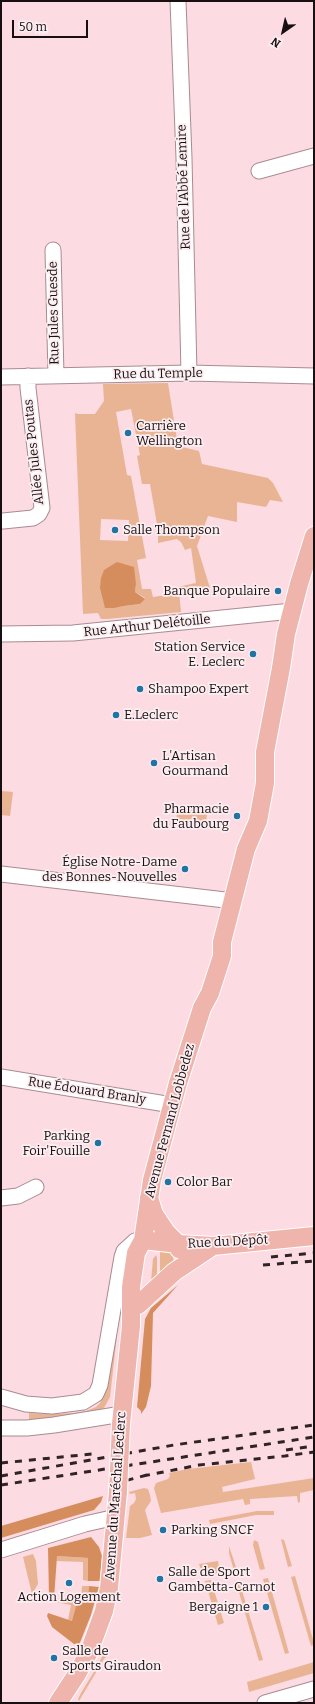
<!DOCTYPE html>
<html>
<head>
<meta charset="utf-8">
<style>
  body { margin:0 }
  #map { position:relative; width:315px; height:1704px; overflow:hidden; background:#fcdbe2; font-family:Bitter,serif }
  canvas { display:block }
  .frame { position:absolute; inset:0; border:2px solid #190e11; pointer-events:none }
  .north { position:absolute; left:263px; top:12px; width:40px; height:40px; -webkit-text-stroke:3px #fbeef1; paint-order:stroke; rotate:214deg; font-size:11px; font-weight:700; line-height:16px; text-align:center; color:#190e11 }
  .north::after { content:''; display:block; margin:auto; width:14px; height:18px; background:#190e11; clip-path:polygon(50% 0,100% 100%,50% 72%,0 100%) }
  .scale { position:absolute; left:12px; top:20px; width:76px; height:18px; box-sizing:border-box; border:2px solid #190e11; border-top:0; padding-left:5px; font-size:12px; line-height:14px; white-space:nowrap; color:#190e11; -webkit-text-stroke:3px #fbeef1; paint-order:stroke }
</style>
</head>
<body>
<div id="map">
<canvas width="315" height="1704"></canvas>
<div class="frame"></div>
<div class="north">N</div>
<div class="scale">50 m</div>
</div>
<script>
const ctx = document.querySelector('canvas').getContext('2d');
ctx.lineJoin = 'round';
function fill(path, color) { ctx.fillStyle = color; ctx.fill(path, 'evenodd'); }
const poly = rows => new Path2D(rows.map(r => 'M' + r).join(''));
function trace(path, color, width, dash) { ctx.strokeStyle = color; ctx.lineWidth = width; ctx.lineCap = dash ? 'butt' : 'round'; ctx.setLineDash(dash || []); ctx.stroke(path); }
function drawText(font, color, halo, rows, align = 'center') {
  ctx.font = font + ' Bitter,serif'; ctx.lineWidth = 3.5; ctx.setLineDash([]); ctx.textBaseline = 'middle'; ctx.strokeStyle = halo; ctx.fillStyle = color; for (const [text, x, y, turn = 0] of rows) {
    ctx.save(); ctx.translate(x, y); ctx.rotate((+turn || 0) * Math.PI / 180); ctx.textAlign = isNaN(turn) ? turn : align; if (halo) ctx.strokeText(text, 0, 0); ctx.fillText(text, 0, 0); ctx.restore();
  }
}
const green = poly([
  [168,383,178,446,199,451,202,464,268,478,273,483,283,502,270,500,266,507,237,502,237,522,208,516,197,546,210,588,179,591,181,612,107,619,101,619,98,613,83,614,75,413,78,414,95,414,104,401,103,384],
  [131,409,140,455,137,456,142,484,150,484,158,530,170,528,172,532,158,534,158,543,177,539,181,542,185,550,191,548,196,583,172,588,173,594,153,597,151,589,142,589,137,560,146,558,131,476,127,475,116,412],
  [101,519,129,520,128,541,100,540],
  [136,584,135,592,145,598,140,604,124,606,115,608,106,608,105,602],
  [1,791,13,792,10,816,1,815],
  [179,806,206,812,207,814,206,823,176,819],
  [160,1251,172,1253,174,1262,160,1275],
  [156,1255,157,1258,157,1279,151,1282,153,1259],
  [115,1333,117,1335,110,1397,104,1408,94,1414,29,1420,29,1413,51,1414,74,1413,86,1411,96,1407,100,1403,106,1390],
  [251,1462,255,1479,222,1487,223,1492,314,1478,314,1490,300,1493,300,1502,298,1503,297,1496,250,1499,250,1504,245,1505,243,1499,161,1513,154,1488,156,1483,168,1479,170,1476,169,1473,188,1469],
  [144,1488,148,1489,150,1495,151,1501,145,1510,152,1535,140,1538,126,1538,130,1506,134,1503,136,1499,135,1493,130,1494,129,1492],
  [257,1511,274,1511,274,1515,256,1515,210,1524,209,1520],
  [281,1539,284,1540,292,1566,288,1567],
  [254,1540,258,1542,265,1569,260,1570,253,1545],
  [229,1546,237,1570,234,1571,229,1553],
  [33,1554,36,1561,38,1584,32,1594,23,1557],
  [57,1556,88,1558,88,1581,83,1580,83,1562,56,1561],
  [218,1561,220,1574,203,1576,199,1564],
  [295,1576,314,1643,314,1645,311,1646,291,1577],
  [268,1578,289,1653,285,1654,263,1579],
  [211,1580,224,1623,218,1625,205,1581],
  [239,1581,263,1660,259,1661,236,1582],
  [82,1586,89,1586,87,1603,72,1621,68,1620,71,1605,55,1602,54,1599,81,1600],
  [105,1651,110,1653,104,1659,79,1701,78,1699,81,1693,95,1670],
  [314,1662,314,1673,249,1692,247,1682]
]);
const forest = poly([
  [117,562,134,567,136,584,135,592,145,599,140,604,124,606,115,608,105,608,100,588,101,578,104,570],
  [178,1285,153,1313,151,1386,146,1407,141,1414,141,1411,137,1407,145,1319,151,1308],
  [103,1496,101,1502,94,1510,1,1538,1,1526],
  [91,1537,99,1547,102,1556,100,1581,88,1581,88,1558,57,1556,54,1599,49,1597,48,1548],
  [89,1586,99,1587,98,1590,91,1615,79,1645,74,1644,52,1627,47,1616,48,1613,72,1621,77,1603,87,1603]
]);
const minor = poly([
  [178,1,184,158,189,373],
  [259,171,314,156],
  [53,250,56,376],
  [1,377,189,373,314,376],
  [3,521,33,518,39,514,42,508,28,388,28,376],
  [1,634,73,633,292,611],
  [1,874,234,901],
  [1,1077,172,1105],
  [1,1198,18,1196,36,1187],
  [1,1397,26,1404,52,1406,83,1402,96,1394,100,1385,122,1257,124,1251,135,1241,143,1240],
  [1,1428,27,1428,54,1425,122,1414],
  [1,1550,85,1524,116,1517],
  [265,1703,314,1689]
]);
const major = poly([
  [149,1198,154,1214,166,1232,178,1244,179,1249],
  [143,1240,178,1244,213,1246,314,1236],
  [138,1305,174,1272,213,1246],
  [121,1424,131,1326,131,1287,136,1253,143,1240,152,1180,178,1083,202,1008,210,993,222,956,222,942,246,849,258,821,265,783,265,752,281,668,286,634,299,584,314,536],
  [58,1703,77,1674,89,1652,104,1611,109,1588,118,1492]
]);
const rail = poly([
  [271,1257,314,1253],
  [263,1265,314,1261],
  [286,1450,314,1446],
  [1,1463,92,1454],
  [1,1476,174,1445,314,1425],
  [143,1476,199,1465,285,1456,314,1452],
  [113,1484,147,1475],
  [1,1485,314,1437]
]);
const majorBridge = poly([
  [118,1492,121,1424]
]);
const markers = [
  [128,433,4,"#2073a3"],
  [115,530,4,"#2073a3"],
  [278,591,4,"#2073a3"],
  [253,654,4,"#2073a3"],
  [140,689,4,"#2073a3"],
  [116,715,4,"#2073a3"],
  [154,763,4,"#2073a3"],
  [237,816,4,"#2073a3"],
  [185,869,4,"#2073a3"],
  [98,1143,4,"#2073a3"],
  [168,1182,4,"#2073a3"],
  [163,1530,4,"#2073a3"],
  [160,1579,4,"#2073a3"],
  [69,1583,4,"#2073a3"],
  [266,1607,4,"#2073a3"],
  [54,1658,4,"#2073a3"]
];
const streetNames = [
  ["Rue de l'Abbé Lemire",184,187,-92],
  ["Rue Jules Guesde",54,313,-91],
  ["Rue du Temple",158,374,-1],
  ["Allée Jules Poutas",34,452,-96],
  ["Rue Arthur Delétoille",147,626,-6],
  ["Rue Édouard Branly",87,1091,9],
  ["Avenue Fernand Lobbedez",170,1121,-75],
  ["Rue du Dépôt",228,1242,-3],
  ["Avenue du Maréchal Leclerc",116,1496,-86]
];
const poiNames = [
  ["Carrière",136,426],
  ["Wellington",136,441],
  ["Salle Thompson",123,530],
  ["Banque Populaire",270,591,"right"],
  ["Station Service",245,647,"right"],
  ["E. Leclerc",245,662,"right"],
  ["Shampoo Expert",148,689],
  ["E.Leclerc",124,715],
  ["L'Artisan",162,756],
  ["Gourmand",162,771],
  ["Pharmacie",229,809,"right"],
  ["du Faubourg",229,824,"right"],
  ["Église Notre-Dame",177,862,"right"],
  ["des Bonnes-Nouvelles",177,877,"right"],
  ["Parking",90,1136,"right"],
  ["Foir'Fouille",90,1151,"right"],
  ["Color Bar",176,1182],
  ["Parking SNCF",171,1530],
  ["Salle de Sport",168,1572],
  ["Gambetta-Carnot",168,1587],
  ["Action Logement",69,1597,"center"],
  ["Bergaigne 1",258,1607,"right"],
  ["Salle de",62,1651],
  ["Sports Giraudon",62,1666]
];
fill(green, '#e9b494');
fill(forest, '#d68d5e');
trace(minor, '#a98b91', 17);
trace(major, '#fff', 20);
trace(minor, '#fff', 15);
trace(major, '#efb5ad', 18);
trace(rail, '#302326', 3, [7, 7]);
trace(majorBridge, '#fff', 20, []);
trace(majorBridge, '#efb5ad', 18);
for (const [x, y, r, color] of markers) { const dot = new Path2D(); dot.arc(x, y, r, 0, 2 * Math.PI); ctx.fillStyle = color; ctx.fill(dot); trace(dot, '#fbeef1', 1.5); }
drawText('13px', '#190e11', '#fbeef1', streetNames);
drawText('13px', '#190e11', '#fbeef1', poiNames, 'left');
</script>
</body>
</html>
